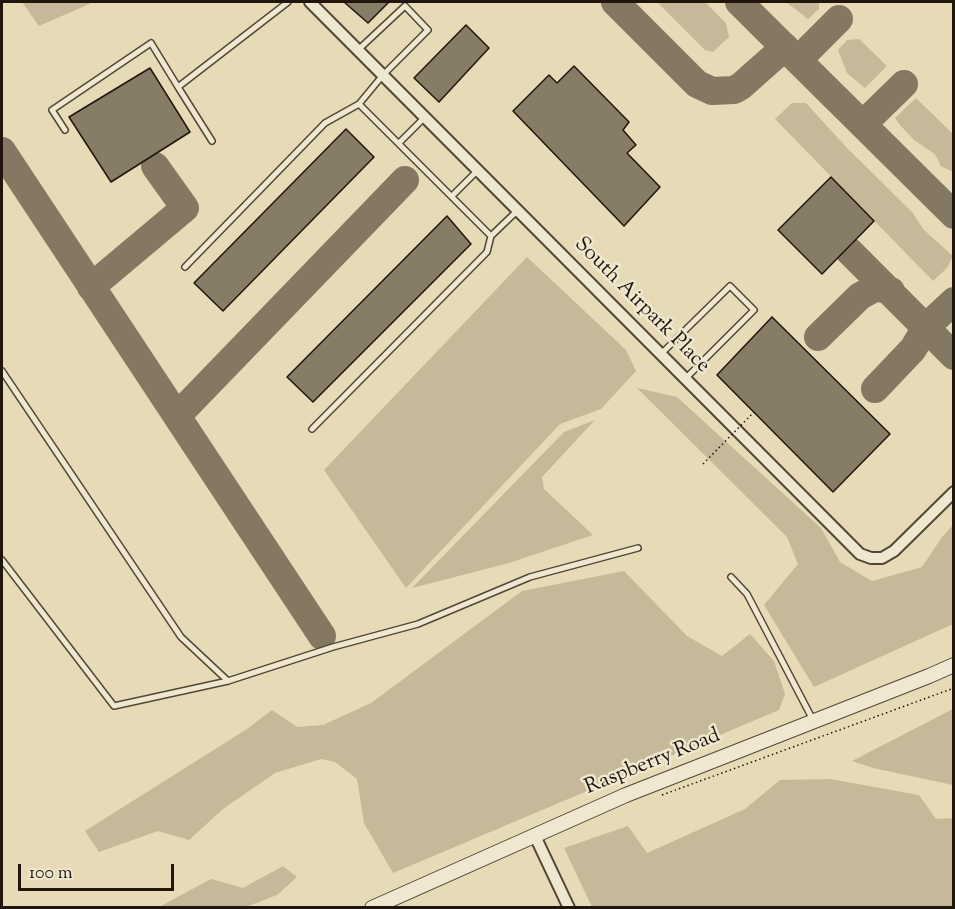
<!DOCTYPE html>
<html>
<head>
<meta charset="utf-8">
<style>
  body { margin:0 }
  #map { position:relative; width:955px; height:909px; overflow:hidden; background:#e7dab6; font-family:"Sorts Mill Goudy",serif }
  canvas { display:block }
  .frame { position:absolute; inset:0; border:3px solid #20160d; pointer-events:none }
  .scale { position:absolute; left:18px; top:864px; width:156px; height:27px; box-sizing:border-box; border:3px solid #20160d; border-top:0; padding-left:8px; font-size:18px; line-height:21px; white-space:nowrap; color:#20160d; -webkit-text-stroke:4px #efe7d0; paint-order:stroke }
</style>
</head>
<body>
<div id="map">
<canvas width="955" height="909"></canvas>
<div class="frame"></div>
<div class="scale">100 m</div>
</div>
<script>
const ctx = document.querySelector('canvas').getContext('2d');
ctx.lineJoin = 'round';
function fill(path, color) { ctx.fillStyle = color; ctx.fill(path, 'evenodd'); }
const poly = rows => new Path2D(rows.map(r => 'M' + r).join(''));
function trace(path, color, width, dash) { ctx.strokeStyle = color; ctx.lineWidth = width; ctx.lineCap = dash ? 'butt' : 'round'; ctx.setLineDash(dash || []); ctx.stroke(path); }
function drawText(font, color, halo, rows, align = 'center') {
  ctx.font = font + ' "Sorts Mill Goudy",serif'; ctx.lineWidth = 5; ctx.setLineDash([]); ctx.textBaseline = 'middle'; ctx.strokeStyle = halo; ctx.fillStyle = color; for (const [text, x, y, turn = 0] of rows) {
    ctx.save(); ctx.translate(x, y); ctx.rotate((+turn || 0) * Math.PI / 180); ctx.textAlign = isNaN(turn) ? turn : align; if (halo) ctx.strokeText(text, 0, 0); ctx.fillText(text, 0, 0); ctx.restore();
  }
}
const green = poly([
  [22,2,94,2,39,26],
  [657,2,705,2,726,23,729,37,713,52,705,50],
  [786,2,819,2,819,9,808,19],
  [859,39,887,66,865,88,847,73,838,50,847,40],
  [916,98,953,134,953,172,941,166,935,154,914,140,899,124,895,118],
  [792,103,806,103,847,148,912,212,924,230,953,256,947,268,933,281,775,119],
  [527,257,626,350,636,371,601,409,560,424,406,588,324,470],
  [637,388,677,397,821,528,840,562,872,581,922,567,942,537,953,525,953,624,814,687,764,605,798,564,787,537],
  [595,420,542,477,544,489,593,535,509,563,412,588,564,432],
  [624,571,687,636,722,656,750,634,774,661,785,694,779,710,393,873,364,823,357,779,335,762,321,759,275,773,223,809,189,840,158,831,99,852,85,831,247,729,272,710,297,727,323,725,371,703,522,591],
  [953,709,953,785,873,768,852,761],
  [830,779,919,795,936,819,953,818,953,907,592,907,564,848,628,826,647,853,745,809,780,780],
  [283,866,297,877,277,895,246,907,159,907,211,879,243,888]
]);
const taxiway = poly([
  [615,2,697,84,712,91,734,90,741,86,785,47],
  [739,2,954,215],
  [798,60,839,19],
  [863,124,904,84],
  [2,151,322,636],
  [849,251,954,356],
  [91,287,185,208,155,166],
  [818,337,860,296,873,289,879,288,891,291],
  [875,389,913,349,926,327,954,301],
  [177,416,405,180]
]);
const building = poly([
  [344,2,389,2,368,23,344,2],
  [466,25,489,48,439,102,414,78,466,25],
  [574,66,629,122,623,130,636,145,627,153,660,187,624,226,513,111,549,75,557,83,574,66],
  [150,68,190,132,111,182,69,117,150,68],
  [346,129,374,157,223,311,194,283,346,129],
  [831,177,874,221,822,274,778,230,831,177],
  [447,216,471,244,313,402,287,377,447,216],
  [772,317,890,434,833,492,717,375,772,317]
]);
const path = poly([
  [662,795,954,688]
]);
const service = poly([
  [358,50,405,6,428,30,383,75,359,104],
  [65,130,52,110,151,43,178,87],
  [212,141,178,87,288,2],
  [399,143,425,117],
  [452,196,478,170],
  [491,236,518,210],
  [185,267,325,123,359,104,491,236,487,252,312,429],
  [661,354,730,286,754,310,686,378],
  [2,371,181,637,228,681],
  [2,560,114,706,228,681,333,647,418,624,530,577,638,548],
  [731,577,747,594,813,720]
]);
const minor = poly([
  [310,2,860,554,871,558,882,558,894,551,954,492],
  [535,836,569,908]
]);
const tertiary = poly([
  [372,908,626,795,929,676,954,665]
]);
const pathBridge = poly([
  [703,464,754,412]
]);
const streetNames = [
  ["South Airpark Place",641,306,45],
  ["Raspberry Road",653,763,-22]
];
fill(green, '#c5b999');
trace(taxiway, '#847862', 28);
fill(building, '#877c65');
trace(building, '#20160d', 1.5);
trace(service, '#524737', 8);
trace(minor, '#524737', 14);
trace(tertiary, '#524737', 16);
trace(path, '#20160d', 1.5, [1.5, 3]);
trace(service, '#efe7d0', 5);
trace(minor, '#efe7d0', 10);
trace(tertiary, '#efe7d0', 14);
trace(pathBridge, '#20160d', 1.5, [1.5, 3]);
drawText('21px', '#20160d', '#efe7d0', streetNames);
</script>
</body>
</html>
